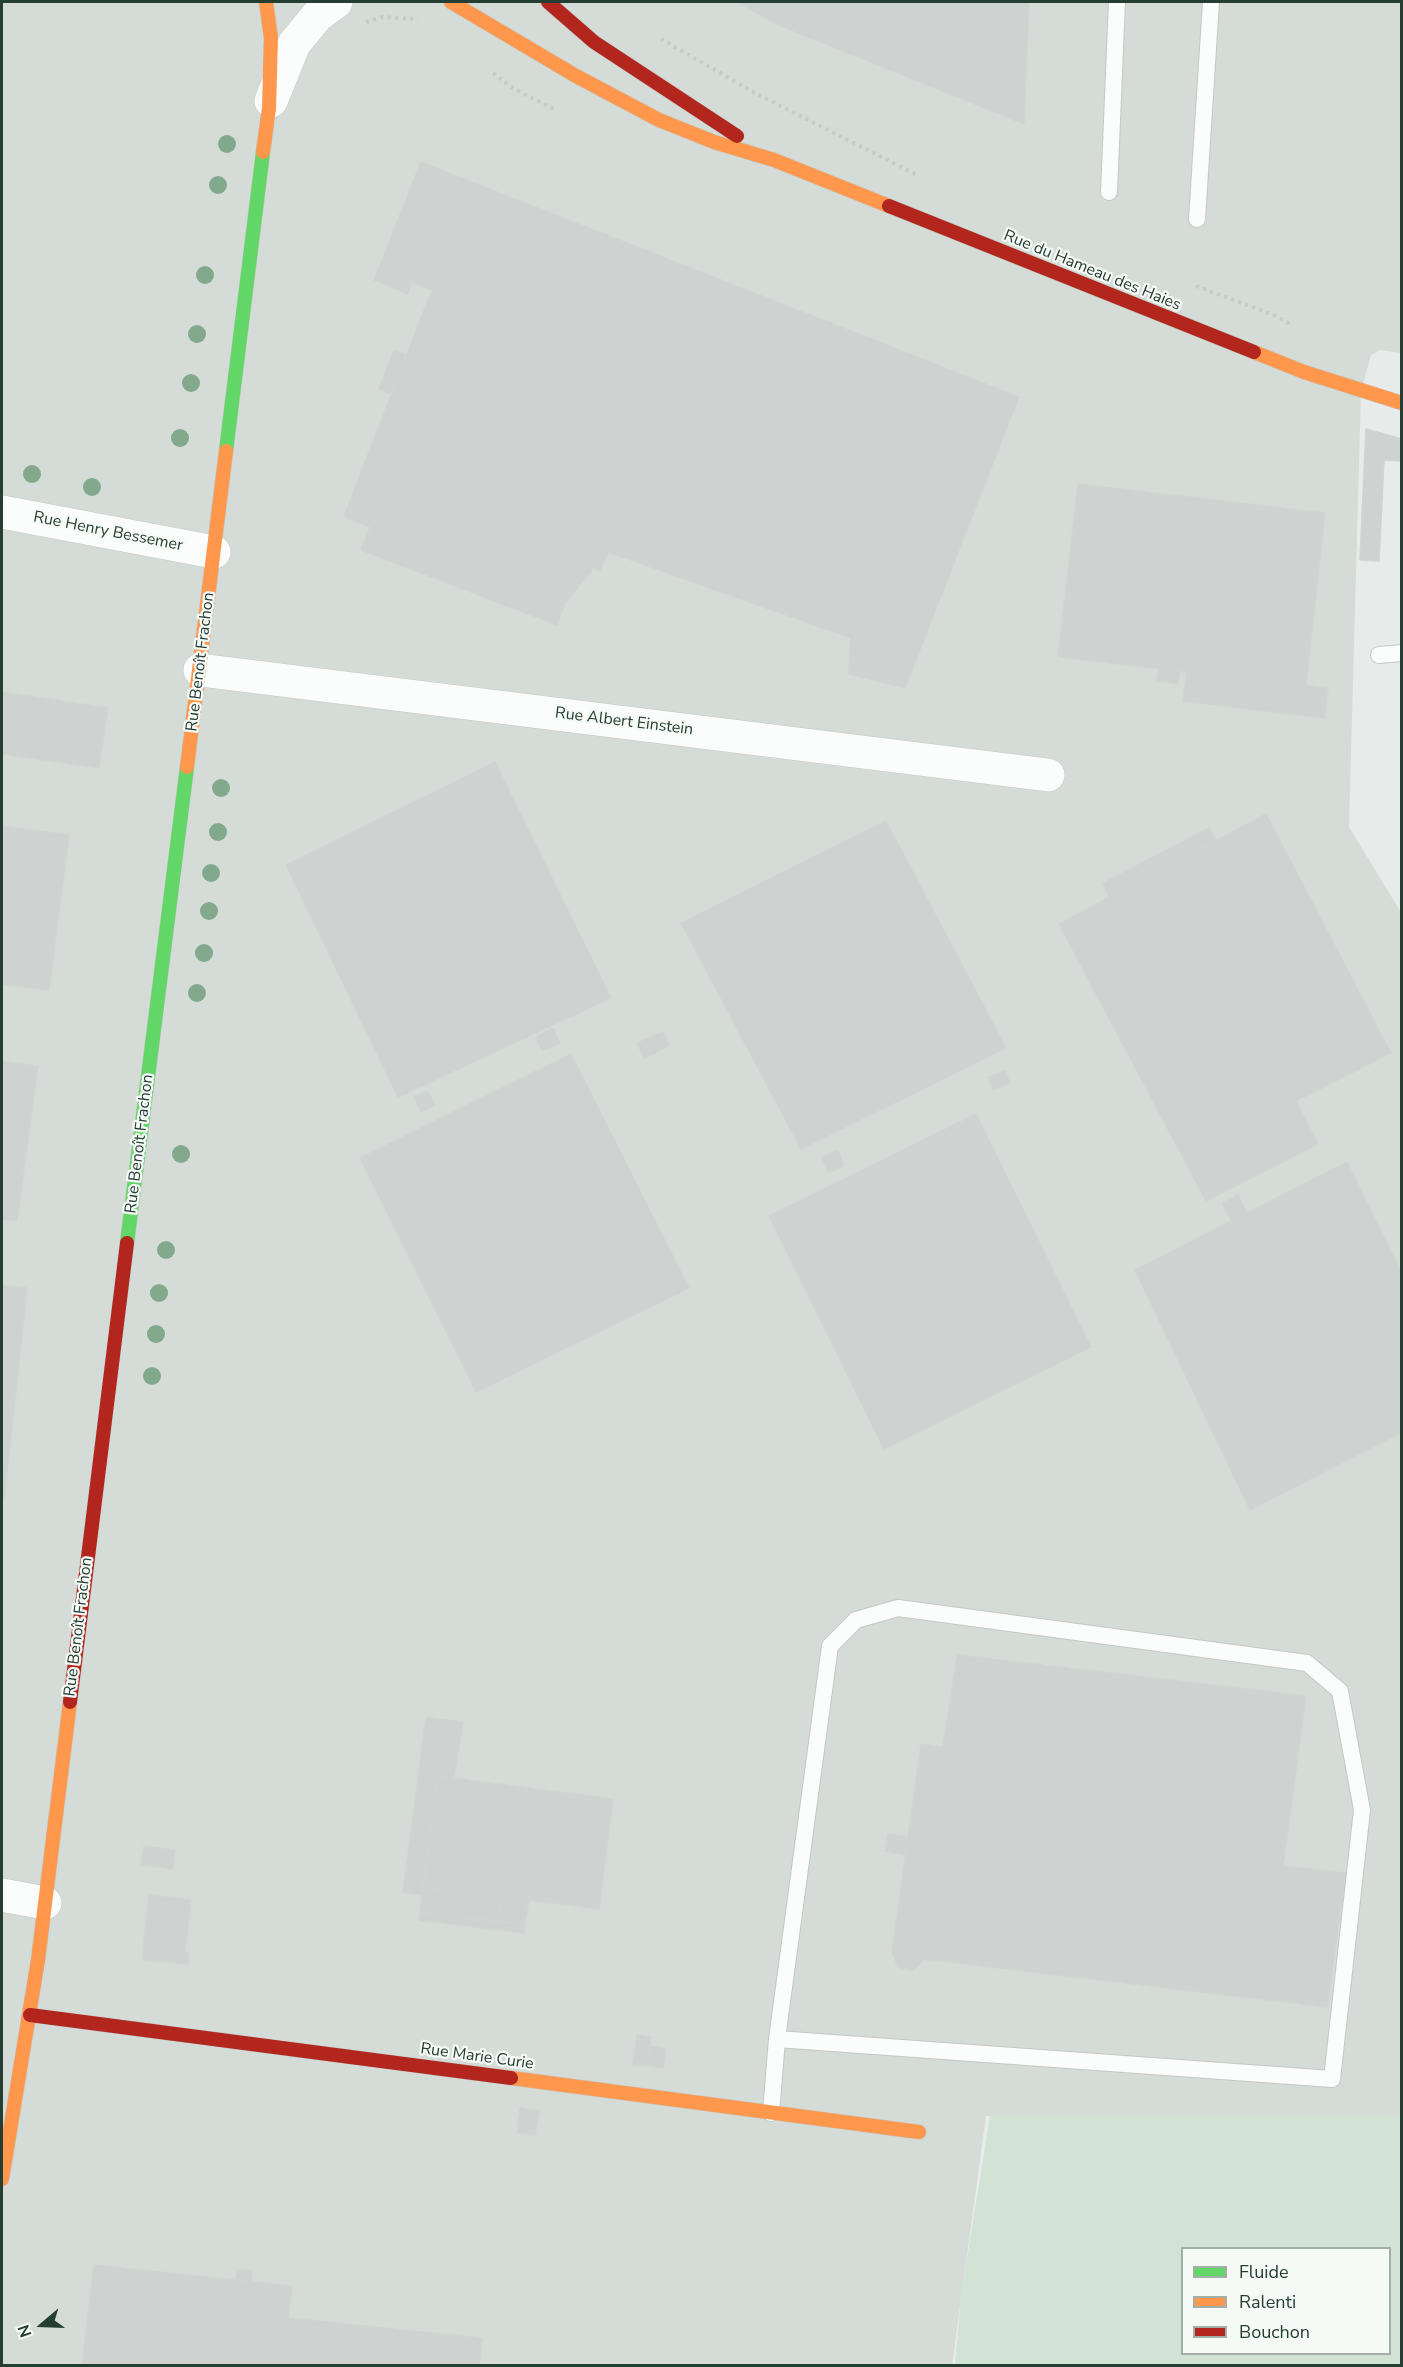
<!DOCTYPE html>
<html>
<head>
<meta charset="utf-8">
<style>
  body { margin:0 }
  #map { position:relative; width:1403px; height:2367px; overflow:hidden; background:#e7ebe9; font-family:"Nunito Sans",sans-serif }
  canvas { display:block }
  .frame { position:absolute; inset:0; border:3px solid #253e34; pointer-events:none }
  .legend { position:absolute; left:1181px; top:2247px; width:210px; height:108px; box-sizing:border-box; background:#f6faf7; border:2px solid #a2afa9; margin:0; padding:8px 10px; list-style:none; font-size:18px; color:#253e34 }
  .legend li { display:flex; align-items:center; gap:12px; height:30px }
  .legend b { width:30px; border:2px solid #a2afa9 }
  .north { position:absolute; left:12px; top:2295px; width:60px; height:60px; -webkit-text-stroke:4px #f6faf7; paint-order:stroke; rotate:251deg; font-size:16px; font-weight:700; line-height:24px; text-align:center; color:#253e34 }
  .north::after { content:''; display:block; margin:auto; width:21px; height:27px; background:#253e34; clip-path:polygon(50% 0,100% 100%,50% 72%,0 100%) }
</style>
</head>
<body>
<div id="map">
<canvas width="1403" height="2367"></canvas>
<div class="frame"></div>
<ul class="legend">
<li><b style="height:8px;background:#63d668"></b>Fluide</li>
<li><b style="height:8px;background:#ff974d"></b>Ralenti</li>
<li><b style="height:8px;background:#b3261e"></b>Bouchon</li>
</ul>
<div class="north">N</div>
</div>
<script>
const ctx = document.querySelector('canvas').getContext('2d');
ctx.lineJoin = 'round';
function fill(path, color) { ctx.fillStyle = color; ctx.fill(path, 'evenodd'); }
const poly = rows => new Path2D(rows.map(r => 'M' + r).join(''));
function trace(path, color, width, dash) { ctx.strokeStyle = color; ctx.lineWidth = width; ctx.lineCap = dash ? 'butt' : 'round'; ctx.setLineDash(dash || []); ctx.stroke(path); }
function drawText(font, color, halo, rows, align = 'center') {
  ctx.font = font + ' "Nunito Sans",sans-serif'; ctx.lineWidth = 4.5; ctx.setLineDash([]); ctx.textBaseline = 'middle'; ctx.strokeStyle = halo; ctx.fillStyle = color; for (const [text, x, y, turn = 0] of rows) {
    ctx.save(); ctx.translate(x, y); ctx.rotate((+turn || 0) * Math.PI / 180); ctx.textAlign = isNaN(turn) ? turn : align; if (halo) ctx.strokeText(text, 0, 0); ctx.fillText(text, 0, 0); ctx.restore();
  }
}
const built = poly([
  [2,2,1401,2,1401,353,1380,350,1371,355,1361,391,1349,827,1402,914,1401,2116,986,2116,952,2365,2,2366]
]);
const green = poly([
  [990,2116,1401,2116,1401,2365,955,2365,961,2296],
  [1182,2248,1390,2248,1390,2354,1182,2354]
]);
const building = poly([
  [738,2,1029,2,1024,124,774,23,738,2],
  [421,162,1019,397,905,688,848,674,851,638,608,552,600,571,579,565,557,625,361,550,370,527,344,516,432,290,378,270,421,162],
  [378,270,412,283,408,294,374,280,378,270],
  [394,350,406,355,392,394,379,389,394,350],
  [1366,429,1402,439,1402,461,1384,460,1379,561,1360,560,1366,429],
  [1078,484,1325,513,1306,685,1328,688,1325,718,1183,701,1187,672,1058,657,1078,484],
  [579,565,593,569,566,602,566,601,579,565],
  [1159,669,1180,671,1178,684,1157,681,1159,669],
  [2,692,108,708,99,768,2,754,2,692],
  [495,762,611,998,398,1097,286,865,495,762],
  [1266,814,1391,1053,1296,1101,1318,1144,1206,1201,1059,924,1266,814],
  [886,821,1006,1048,801,1149,681,923,886,821],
  [2,826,69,835,49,990,2,984,2,826],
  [1209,828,1217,841,1109,897,1103,883,1209,828],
  [553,1028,560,1043,542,1051,536,1037,553,1028],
  [663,1032,669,1046,644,1058,637,1043,663,1032],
  [571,1054,689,1288,476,1392,360,1158,571,1054],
  [2,1061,38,1066,17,1221,2,1219,2,1061],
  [1005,1071,1010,1083,993,1090,988,1077,1005,1071],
  [428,1091,435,1105,421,1112,414,1097,428,1091],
  [976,1114,1091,1347,884,1449,769,1216,976,1114],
  [838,1150,844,1166,828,1173,822,1157,838,1150],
  [1347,1162,1402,1274,1402,1432,1250,1510,1135,1270,1347,1162],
  [1238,1195,1247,1213,1231,1221,1222,1203,1238,1195],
  [2,1285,27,1288,12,1429,2,1427,2,1285],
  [2,1427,12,1429,4,1497,2,1497,2,1427],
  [957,1655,1306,1696,1283,1866,1346,1873,1327,2007,924,1959,913,1971,898,1967,892,1952,921,1744,943,1747,957,1655],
  [426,1717,463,1722,454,1778,438,1776,422,1895,403,1892,426,1717],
  [438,1776,613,1799,599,1909,529,1900,525,1924,498,1922,502,1897,423,1887,438,1776],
  [888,1834,908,1837,906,1855,885,1851,888,1834],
  [144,1846,175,1850,173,1869,141,1865,144,1846],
  [423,1887,502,1897,498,1922,420,1912,423,1887],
  [149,1895,191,1900,185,1952,189,1952,188,1964,142,1960,149,1895],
  [420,1912,525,1924,524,1933,419,1920,420,1912],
  [637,2035,651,2037,647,2066,633,2065,637,2035],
  [650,2046,666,2049,663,2068,647,2066,650,2046],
  [520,2108,539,2111,535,2135,517,2132,520,2108],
  [94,2265,292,2286,288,2318,482,2338,479,2366,82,2366,94,2265],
  [237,2269,252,2270,251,2282,236,2280,237,2269]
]);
const path = poly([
  [366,22,383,17,418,19],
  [661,39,757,94,919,176],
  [493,73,514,89,556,110],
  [1196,286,1276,316,1292,325]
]);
const lane = poly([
  [1109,192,1117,2],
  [1197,219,1211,2],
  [1379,655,1402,653],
  [771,2113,777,2039,830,1646,856,1620,898,1608,1307,1663,1340,1691,1362,1810,1332,2079,777,2039]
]);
const street = poly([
  [271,101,294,44,317,16,336,2],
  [2,512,214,552],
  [200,670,1048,775],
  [2,1895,45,1903]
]);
const fast = poly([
  [226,451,263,152],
  [127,1243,187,767]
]);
const slow = poly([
  [451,2,576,76,659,120,714,142,774,160,889,206],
  [263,152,269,108,271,38,266,2],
  [1254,352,1304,372,1402,403],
  [187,767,226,451],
  [511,2078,919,2132],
  [2,2179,38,1960,70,1702]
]);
const jam = poly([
  [548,2,594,42,737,136],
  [889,206,1254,352],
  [70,1702,127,1243],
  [30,2015,511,2078]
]);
const trees = [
  [227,144],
  [218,185],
  [205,275],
  [197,334],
  [191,383],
  [180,438],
  [32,474],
  [92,487],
  [221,788],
  [218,832],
  [211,873],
  [209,911],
  [204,953],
  [197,993],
  [181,1154],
  [166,1250],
  [159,1293],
  [156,1334],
  [152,1376]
];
const streetNames = [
  ["Rue du Hameau des Haies",1092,271,22],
  ["Rue Henry Bessemer",108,532,11],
  ["Rue Benoît Frachon",201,662,-83],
  ["Rue Albert Einstein",624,722,7],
  ["Rue Benoît Frachon",140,1144,-83],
  ["Rue Benoît Frachon",79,1627,-83],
  ["Rue Marie Curie",477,2057,8]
];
fill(built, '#d5dcd8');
fill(green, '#d2e3d5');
fill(building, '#ced2d0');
trace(building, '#d0d4d2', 1.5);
trace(lane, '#c4c8c6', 18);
trace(street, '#c4c8c6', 34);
trace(fast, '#c3c9c6', 15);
trace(slow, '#c3c9c6', 15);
trace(jam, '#c3c9c6', 15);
trace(path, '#c2cbc6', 4, [3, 4.5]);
trace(lane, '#fbfcfc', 16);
trace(street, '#fbfcfc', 33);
trace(fast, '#63d668', 14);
trace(slow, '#ff974d', 14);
trace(jam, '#b3261e', 14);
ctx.fillStyle = '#83a98d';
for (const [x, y] of trees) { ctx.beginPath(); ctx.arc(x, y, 9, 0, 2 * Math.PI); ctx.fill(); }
drawText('16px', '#253e34', '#f6faf7', streetNames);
</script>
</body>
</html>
